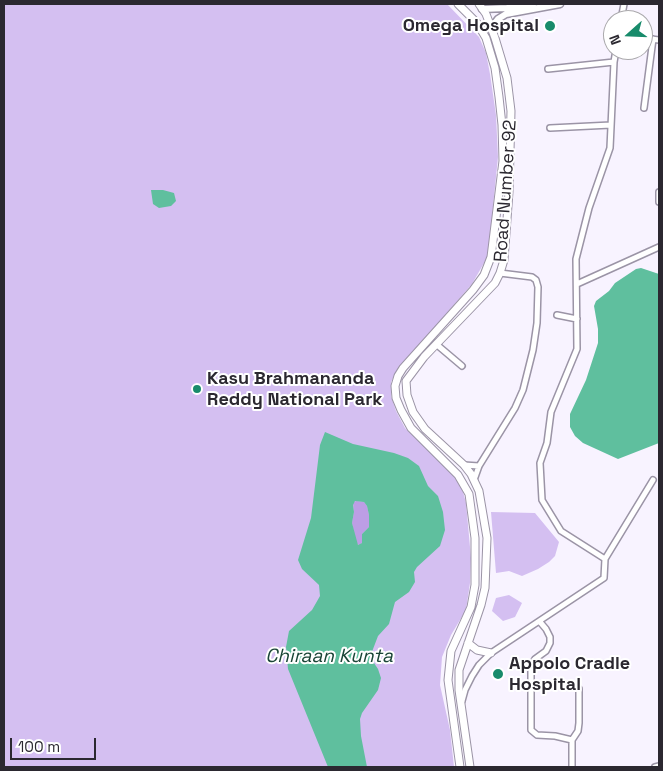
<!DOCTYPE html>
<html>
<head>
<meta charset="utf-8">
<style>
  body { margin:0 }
  #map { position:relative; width:663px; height:771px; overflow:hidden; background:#f8f3ff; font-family:"Space Grotesk",sans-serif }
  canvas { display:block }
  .frame { position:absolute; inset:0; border:5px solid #2b2830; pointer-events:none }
  .north { position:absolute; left:603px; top:10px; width:50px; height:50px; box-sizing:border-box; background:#fff; border:1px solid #aaa9ac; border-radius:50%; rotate:250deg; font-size:14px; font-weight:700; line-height:20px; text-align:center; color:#2b2830 }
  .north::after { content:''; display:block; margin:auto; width:18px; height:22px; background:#188b6b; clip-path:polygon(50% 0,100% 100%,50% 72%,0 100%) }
  .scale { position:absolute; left:10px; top:738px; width:86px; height:22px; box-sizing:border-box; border:2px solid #2b2830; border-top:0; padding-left:6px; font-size:15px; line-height:18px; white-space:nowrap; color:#2b2830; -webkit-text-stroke:4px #fff; paint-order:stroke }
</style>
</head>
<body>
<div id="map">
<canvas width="663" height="771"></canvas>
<div class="frame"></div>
<div class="north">N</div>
<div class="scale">100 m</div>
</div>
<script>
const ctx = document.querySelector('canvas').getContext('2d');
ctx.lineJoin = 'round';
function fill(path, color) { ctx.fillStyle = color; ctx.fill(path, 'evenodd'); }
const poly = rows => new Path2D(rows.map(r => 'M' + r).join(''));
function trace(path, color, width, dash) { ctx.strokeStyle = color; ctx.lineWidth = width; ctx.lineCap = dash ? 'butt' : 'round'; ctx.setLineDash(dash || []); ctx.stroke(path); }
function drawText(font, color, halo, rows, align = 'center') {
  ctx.font = font + ' "Space Grotesk",sans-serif'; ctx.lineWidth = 4; ctx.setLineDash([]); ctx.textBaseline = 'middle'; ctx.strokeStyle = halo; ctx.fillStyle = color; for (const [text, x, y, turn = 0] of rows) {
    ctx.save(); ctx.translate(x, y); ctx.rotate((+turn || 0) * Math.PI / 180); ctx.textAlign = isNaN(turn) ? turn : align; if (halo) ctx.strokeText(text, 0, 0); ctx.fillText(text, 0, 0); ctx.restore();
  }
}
const green = poly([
  [4,4,447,4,479,37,486,53,490,74,496,115,498,157,488,256,472,284,396,372,391,382,391,396,396,411,405,428,454,475,462,488,466,503,471,558,470,583,466,610,451,635,442,657,440,685,450,730,454,767,4,767],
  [491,512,535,513,559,542,555,556,549,562,538,569,522,576,509,571,496,573],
  [509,595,522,603,515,617,503,621,492,611,496,598]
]);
const forest = poly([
  [356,501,364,502,367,506,369,515,369,527,362,534,362,543,359,545,356,543,352,523,354,512,353,503]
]);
const water = poly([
  [151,190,163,190,174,193,176,201,171,206,159,208,153,204],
  [641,268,659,274,659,443,618,459,583,443,575,436,570,427,570,414,586,380,598,343,598,329,594,306,596,301,609,291,615,283,636,269],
  [325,432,353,444,394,453,408,458,419,466,428,486,438,496,443,512,445,530,440,546,417,567,414,572,415,582,409,592,395,602,389,624,378,636,370,657,378,669,381,678,378,690,362,713,360,719,361,736,367,767,328,767,288,669,286,647,289,631,312,610,320,596,319,585,302,569,298,560,311,518,320,445],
  [355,501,364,502,367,506,369,515,369,527,362,534,362,543,358,545,352,523,354,512,353,505]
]);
const minor = poly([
  [621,20,624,4],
  [643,38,659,40],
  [548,69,614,62],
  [644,108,653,39],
  [550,128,611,125],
  [659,192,659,202],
  [577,284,659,247],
  [557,315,577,319],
  [436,344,462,366],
  [464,465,479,466],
  [474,480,479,466,515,408,523,390,533,350,537,323,538,287,536,280,532,277,500,273],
  [605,559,561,531,542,500,540,463,547,443,551,412,577,349,576,259,589,208,610,148,614,62,616,50],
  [540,622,546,629,550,637,550,643,546,651,535,659,531,666,531,730,537,735,555,736,572,740,572,767],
  [462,701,465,690,472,676,479,665,491,653,604,578,605,559,653,480],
  [572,740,578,731,579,723,579,689],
  [655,767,659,766]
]);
const tertiary = poly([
  [482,9,507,8,533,4],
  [491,28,498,19,506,14,560,4]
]);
const secondary = poly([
  [458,4,477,23,486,38,495,68,499,97,502,125,503,161,491,257,484,275,473,290,403,368,398,376,395,386,396,398,401,410,411,428,458,475,469,494,475,538,475,585,471,607,451,651,448,680,460,767],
  [468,643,477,650,491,653],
  [470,767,459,690,459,670,481,605,485,588,487,538,479,491,471,474,464,465,425,429,413,412,407,395,406,381,424,357,495,283,500,273,504,260,509,192,511,111,507,78,495,38,486,14,479,4]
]);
const markers = [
  [550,26,6,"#188b6b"],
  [197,389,5,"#188b6b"],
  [498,674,6,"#188b6b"]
];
const poiNames = [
  ["Omega Hospital",539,26,"right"],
  ["Kasu Brahmananda",207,379],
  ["Reddy National Park",207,400],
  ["Appolo Cradle",509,664],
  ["Hospital",509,685]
];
const streetNames = [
  ["Road Number 92",506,191,-86]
];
const waterNames = [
  ["Chiraan Kunta",329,657]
];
fill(green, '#d4bff1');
fill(forest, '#bd9ee5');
fill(water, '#5fbf9e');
trace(minor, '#9b94a6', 8);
trace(tertiary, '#9b94a6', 9);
trace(secondary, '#9b94a6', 9);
trace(minor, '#fff', 5);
trace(tertiary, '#fff', 6);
trace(secondary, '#fff', 7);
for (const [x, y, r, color] of markers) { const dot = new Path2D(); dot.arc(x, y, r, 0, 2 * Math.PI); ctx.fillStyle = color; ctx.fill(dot); trace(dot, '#fff', 2); }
drawText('bold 18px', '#2b2830', '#fff', poiNames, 'left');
drawText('18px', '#2b2830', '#fff', streetNames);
drawText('italic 19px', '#1a4537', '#fff', waterNames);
</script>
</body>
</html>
